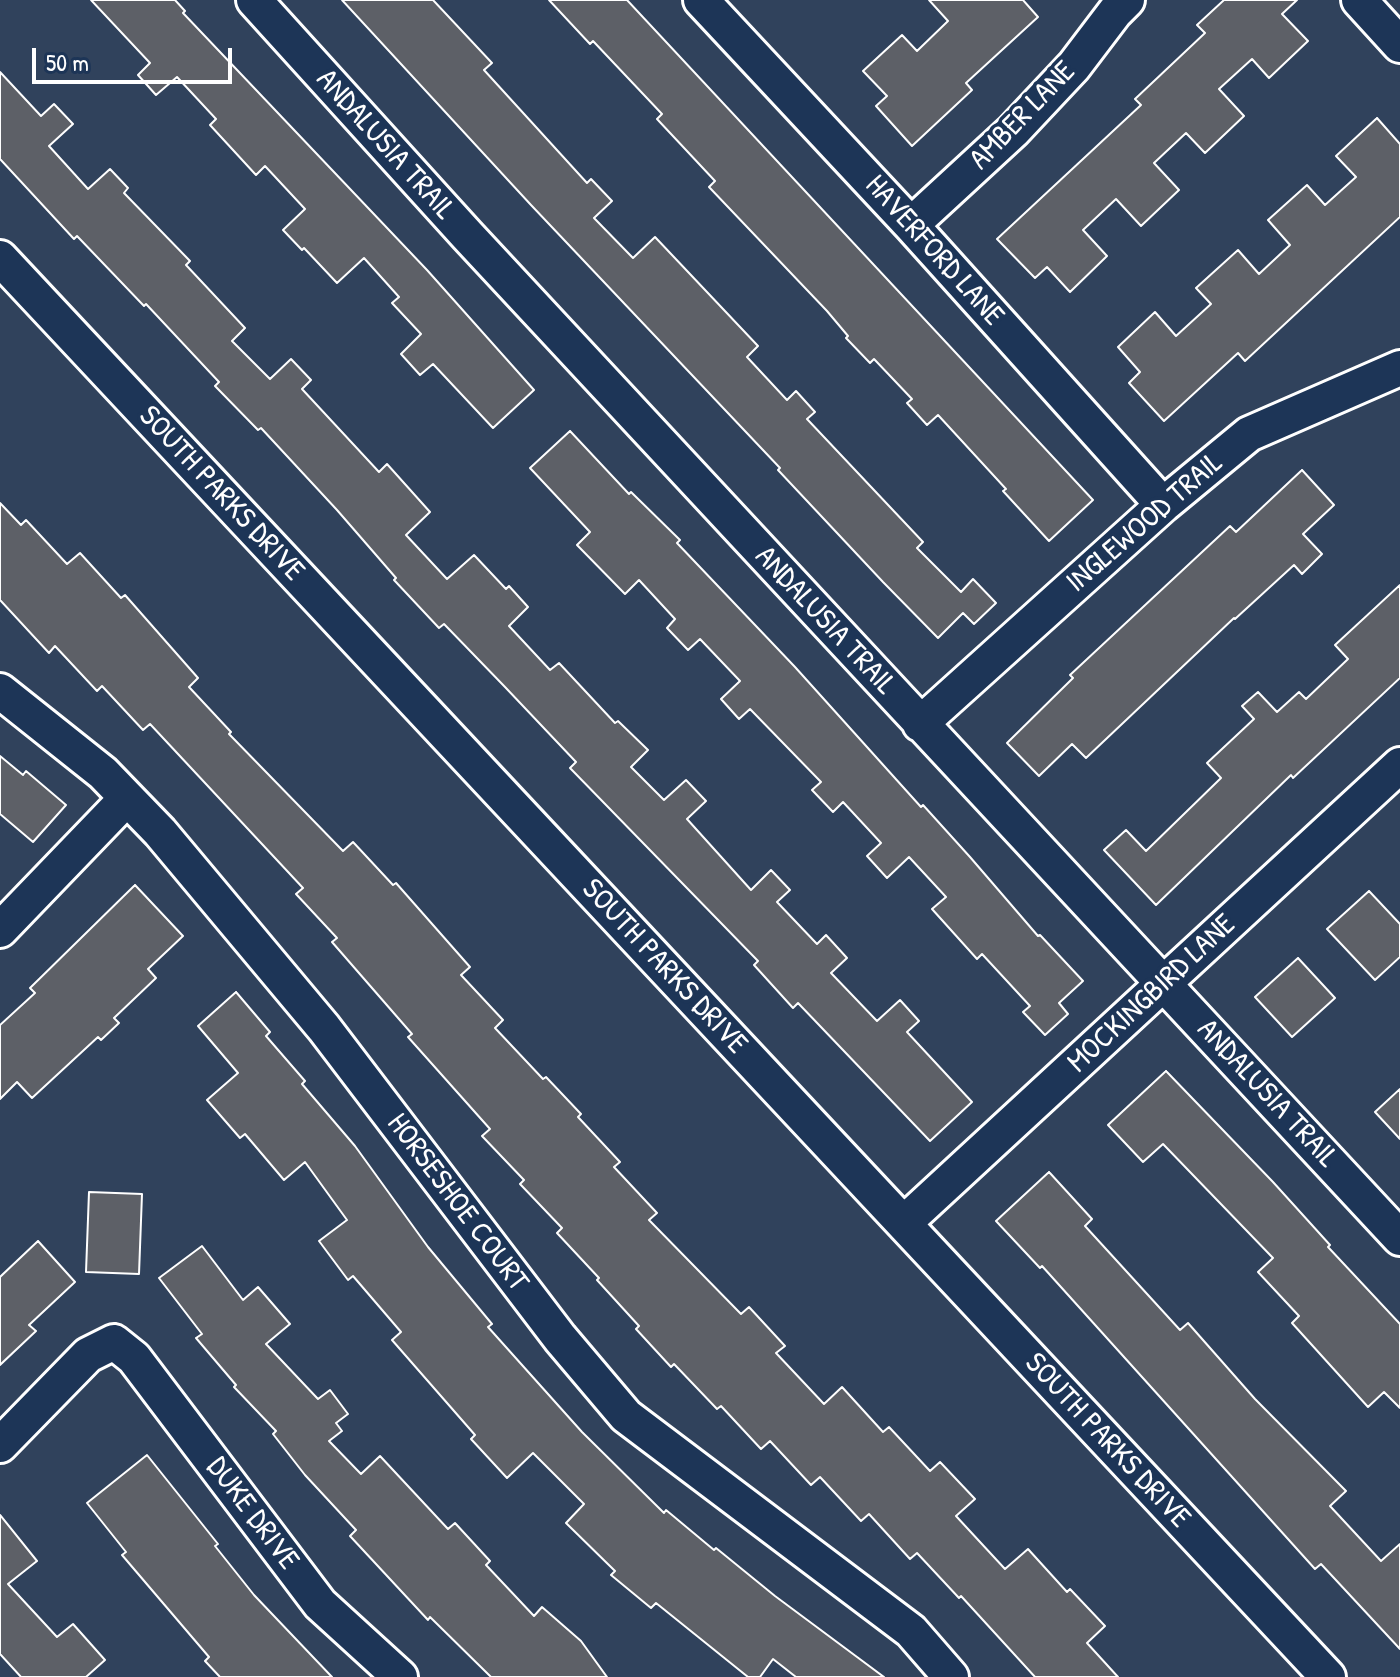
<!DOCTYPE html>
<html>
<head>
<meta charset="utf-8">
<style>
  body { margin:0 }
  #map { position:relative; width:1400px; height:1677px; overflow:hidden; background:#30425c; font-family:"Patrick Hand",sans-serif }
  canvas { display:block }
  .scale { position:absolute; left:32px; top:48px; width:200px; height:36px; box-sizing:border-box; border:4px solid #fff; border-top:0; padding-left:10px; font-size:24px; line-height:28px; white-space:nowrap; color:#fff; -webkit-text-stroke:6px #1d3557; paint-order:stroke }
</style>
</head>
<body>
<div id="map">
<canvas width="1400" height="1677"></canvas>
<div class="scale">50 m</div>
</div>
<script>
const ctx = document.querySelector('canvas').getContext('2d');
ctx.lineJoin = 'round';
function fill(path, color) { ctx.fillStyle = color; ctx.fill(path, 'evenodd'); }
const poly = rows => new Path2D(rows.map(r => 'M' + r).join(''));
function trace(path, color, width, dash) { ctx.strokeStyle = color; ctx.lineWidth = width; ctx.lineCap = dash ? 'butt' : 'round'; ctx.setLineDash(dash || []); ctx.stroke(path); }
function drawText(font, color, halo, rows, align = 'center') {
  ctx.font = font + ' "Patrick Hand",sans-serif'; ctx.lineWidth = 7; ctx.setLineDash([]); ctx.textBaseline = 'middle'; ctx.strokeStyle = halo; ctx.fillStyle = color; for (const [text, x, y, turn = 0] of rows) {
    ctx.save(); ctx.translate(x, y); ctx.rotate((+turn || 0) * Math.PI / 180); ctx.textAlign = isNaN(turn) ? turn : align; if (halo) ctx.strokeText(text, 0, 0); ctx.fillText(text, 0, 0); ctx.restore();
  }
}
const building = poly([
  [91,0,175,0,185,11,183,13,427,270,534,390,493,428,433,364,420,375,401,354,421,334,392,303,399,297,364,258,337,283,304,248,302,250,283,230,305,209,265,166,256,175,210,125,216,119,177,77,156,95,138,75,150,63,91,0],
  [342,0,433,0,492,63,484,70,587,183,591,179,612,201,594,218,633,258,655,237,758,346,747,357,787,400,796,391,815,412,807,419,923,542,917,548,961,592,973,579,996,603,974,624,963,613,938,638,883,582,778,470,780,468,531,205,342,0],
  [549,0,627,0,1093,500,1049,541,1003,491,1006,489,938,415,927,425,907,403,912,399,874,359,870,363,846,338,848,336,827,311,709,187,715,181,657,119,662,114,593,41,590,44,549,0],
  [929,0,1023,0,1038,17,966,83,972,90,912,146,876,106,887,96,863,71,902,35,917,51,948,21,929,0],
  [1224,0,1297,0,1282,14,1308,41,1269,78,1252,59,1219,89,1244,116,1205,153,1186,133,1154,163,1179,190,1141,226,1116,199,1083,230,1107,256,1070,292,1047,267,1035,278,997,239,1141,105,1135,99,1205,33,1197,25,1224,0],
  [0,72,41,116,54,104,73,124,49,146,88,189,110,169,128,188,124,193,190,261,186,265,245,328,232,341,270,379,291,359,311,380,302,389,379,472,387,464,430,512,406,535,447,579,474,555,506,589,509,586,528,607,509,626,550,670,559,663,615,723,618,721,648,750,631,767,664,800,686,780,706,801,687,819,751,890,771,870,790,890,777,902,817,944,826,935,847,958,831,973,877,1021,900,1000,919,1021,907,1032,972,1102,930,1141,798,1003,793,1008,754,965,758,961,570,768,576,762,505,687,444,624,439,628,394,580,396,578,337,510,261,428,258,430,215,386,219,382,146,304,144,306,77,236,74,239,0,159,0,72],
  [1377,118,1400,144,1400,217,1245,361,1238,353,1164,421,1129,383,1140,372,1118,347,1155,312,1176,336,1211,304,1196,288,1238,250,1259,274,1290,245,1268,220,1307,185,1325,205,1356,177,1336,156,1377,118],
  [570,431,629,494,631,492,680,540,677,543,795,667,921,807,923,805,970,857,1038,936,1040,935,1083,981,1059,1003,1068,1014,1045,1035,1023,1012,1030,1006,982,954,977,959,932,909,946,897,909,857,887,878,867,856,881,843,843,802,833,812,812,790,821,782,750,709,739,719,721,699,740,681,700,639,688,650,667,628,675,619,639,580,625,594,577,545,590,532,530,468,570,431],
  [1302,470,1334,505,1303,534,1322,554,1302,574,1294,565,1235,619,1234,618,1086,758,1072,744,1039,776,1007,743,1073,678,1070,675,1230,526,1236,532,1302,470],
  [0,503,21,525,26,520,67,564,80,553,121,598,125,595,198,678,189,687,231,732,229,734,343,851,353,842,393,885,396,883,470,967,461,975,503,1020,495,1028,543,1079,546,1077,581,1114,578,1117,620,1162,614,1167,657,1213,649,1220,741,1314,749,1307,785,1346,776,1353,824,1404,842,1387,883,1432,889,1427,930,1471,940,1462,975,1499,956,1516,1005,1569,1028,1549,1067,1592,1070,1589,1105,1626,1087,1643,1118,1677,1035,1677,961,1596,959,1598,917,1553,910,1559,869,1514,861,1521,820,1477,811,1485,770,1441,761,1449,721,1406,717,1409,674,1364,671,1367,636,1329,639,1326,597,1280,599,1278,557,1233,562,1228,520,1184,524,1180,482,1136,490,1129,408,1037,412,1034,332,942,337,938,296,894,303,888,150,724,143,730,102,686,97,691,55,646,49,653,0,600,0,503],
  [1400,585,1400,678,1293,778,1291,775,1156,905,1104,850,1126,830,1146,851,1221,778,1207,763,1254,719,1242,706,1258,692,1277,712,1299,692,1306,699,1348,659,1335,645,1400,585],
  [0,756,23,775,26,771,66,805,33,842,0,814,0,756],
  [135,885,183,936,148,969,156,978,114,1018,119,1023,101,1040,98,1037,32,1098,17,1082,0,1099,0,1025,35,993,30,988,135,885],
  [1369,891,1400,924,1400,957,1375,980,1327,929,1369,891],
  [1298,958,1335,998,1292,1037,1255,997,1298,958],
  [236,992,270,1032,266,1036,305,1081,302,1084,355,1146,428,1247,492,1324,488,1327,582,1432,664,1513,666,1510,714,1550,716,1548,775,1596,884,1677,796,1677,773,1659,760,1677,748,1677,656,1603,651,1608,611,1575,615,1571,566,1523,584,1504,533,1453,507,1478,471,1439,475,1435,392,1340,401,1332,353,1276,348,1280,319,1241,347,1220,305,1162,284,1180,245,1134,240,1138,207,1100,238,1073,198,1026,236,992],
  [1166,1071,1273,1182,1330,1245,1328,1247,1400,1324,1400,1408,1384,1392,1368,1407,1292,1323,1299,1316,1258,1272,1273,1258,1163,1144,1143,1162,1108,1125,1166,1071],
  [1400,1089,1400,1139,1375,1112,1400,1089],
  [1049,1172,1092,1219,1085,1226,1180,1330,1188,1323,1255,1399,1346,1491,1330,1506,1381,1561,1400,1544,1400,1649,1321,1564,1315,1569,1042,1266,1040,1268,996,1221,1049,1172],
  [89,1192,142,1194,139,1274,86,1272,89,1192],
  [38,1241,75,1282,29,1325,36,1331,0,1365,0,1277,38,1241],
  [202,1246,243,1300,258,1287,290,1324,266,1344,318,1399,330,1390,348,1414,336,1423,342,1431,329,1441,361,1474,380,1456,448,1529,455,1523,490,1561,486,1565,534,1616,542,1607,581,1641,607,1677,491,1677,430,1617,428,1620,350,1536,356,1530,305,1475,273,1434,276,1431,234,1387,236,1385,196,1338,202,1334,159,1278,202,1246],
  [147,1455,218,1544,215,1546,254,1595,332,1677,220,1677,205,1661,209,1657,122,1555,126,1552,87,1503,147,1455],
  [0,1515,37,1561,8,1584,57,1637,73,1624,105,1660,86,1677,21,1677,0,1654,0,1515]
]);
const minor = poly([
  [254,0,467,235,1400,1238],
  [701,0,911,225,1163,505],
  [1359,0,1400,45],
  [911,225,1013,131,1074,66,1115,12,1127,0],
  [0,258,1328,1677],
  [0,691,103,773,160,832,324,1028,560,1338,626,1416,911,1631,951,1677],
  [920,724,1163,505,1249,434,1400,368],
  [0,930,127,798],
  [904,1223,1400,765],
  [0,1445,88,1355,114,1342,134,1358,320,1604,400,1677]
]);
const streetNames = [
  ["AMBER LANE",1023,116,-46],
  ["ANDALUSIA TRAIL",385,145,48],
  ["HAVERFORD LANE",934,251,48],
  ["SOUTH PARKS DRIVE",221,494,47],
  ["INGLEWOOD TRAIL",1145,523,-41],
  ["ANDALUSIA TRAIL",825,621,47],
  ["SOUTH PARKS DRIVE",664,967,47],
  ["MOCKINGBIRD LANE",1152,994,-43],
  ["ANDALUSIA TRAIL",1267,1094,47],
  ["HORSESHOE COURT",457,1203,53],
  ["SOUTH PARKS DRIVE",1107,1441,47],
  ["DUKE DRIVE",252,1514,53]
];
fill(building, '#5d6067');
trace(building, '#fff', 2);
trace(minor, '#fff', 40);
trace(minor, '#1d3557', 34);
drawText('30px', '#fff', '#1d3557', streetNames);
</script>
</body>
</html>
